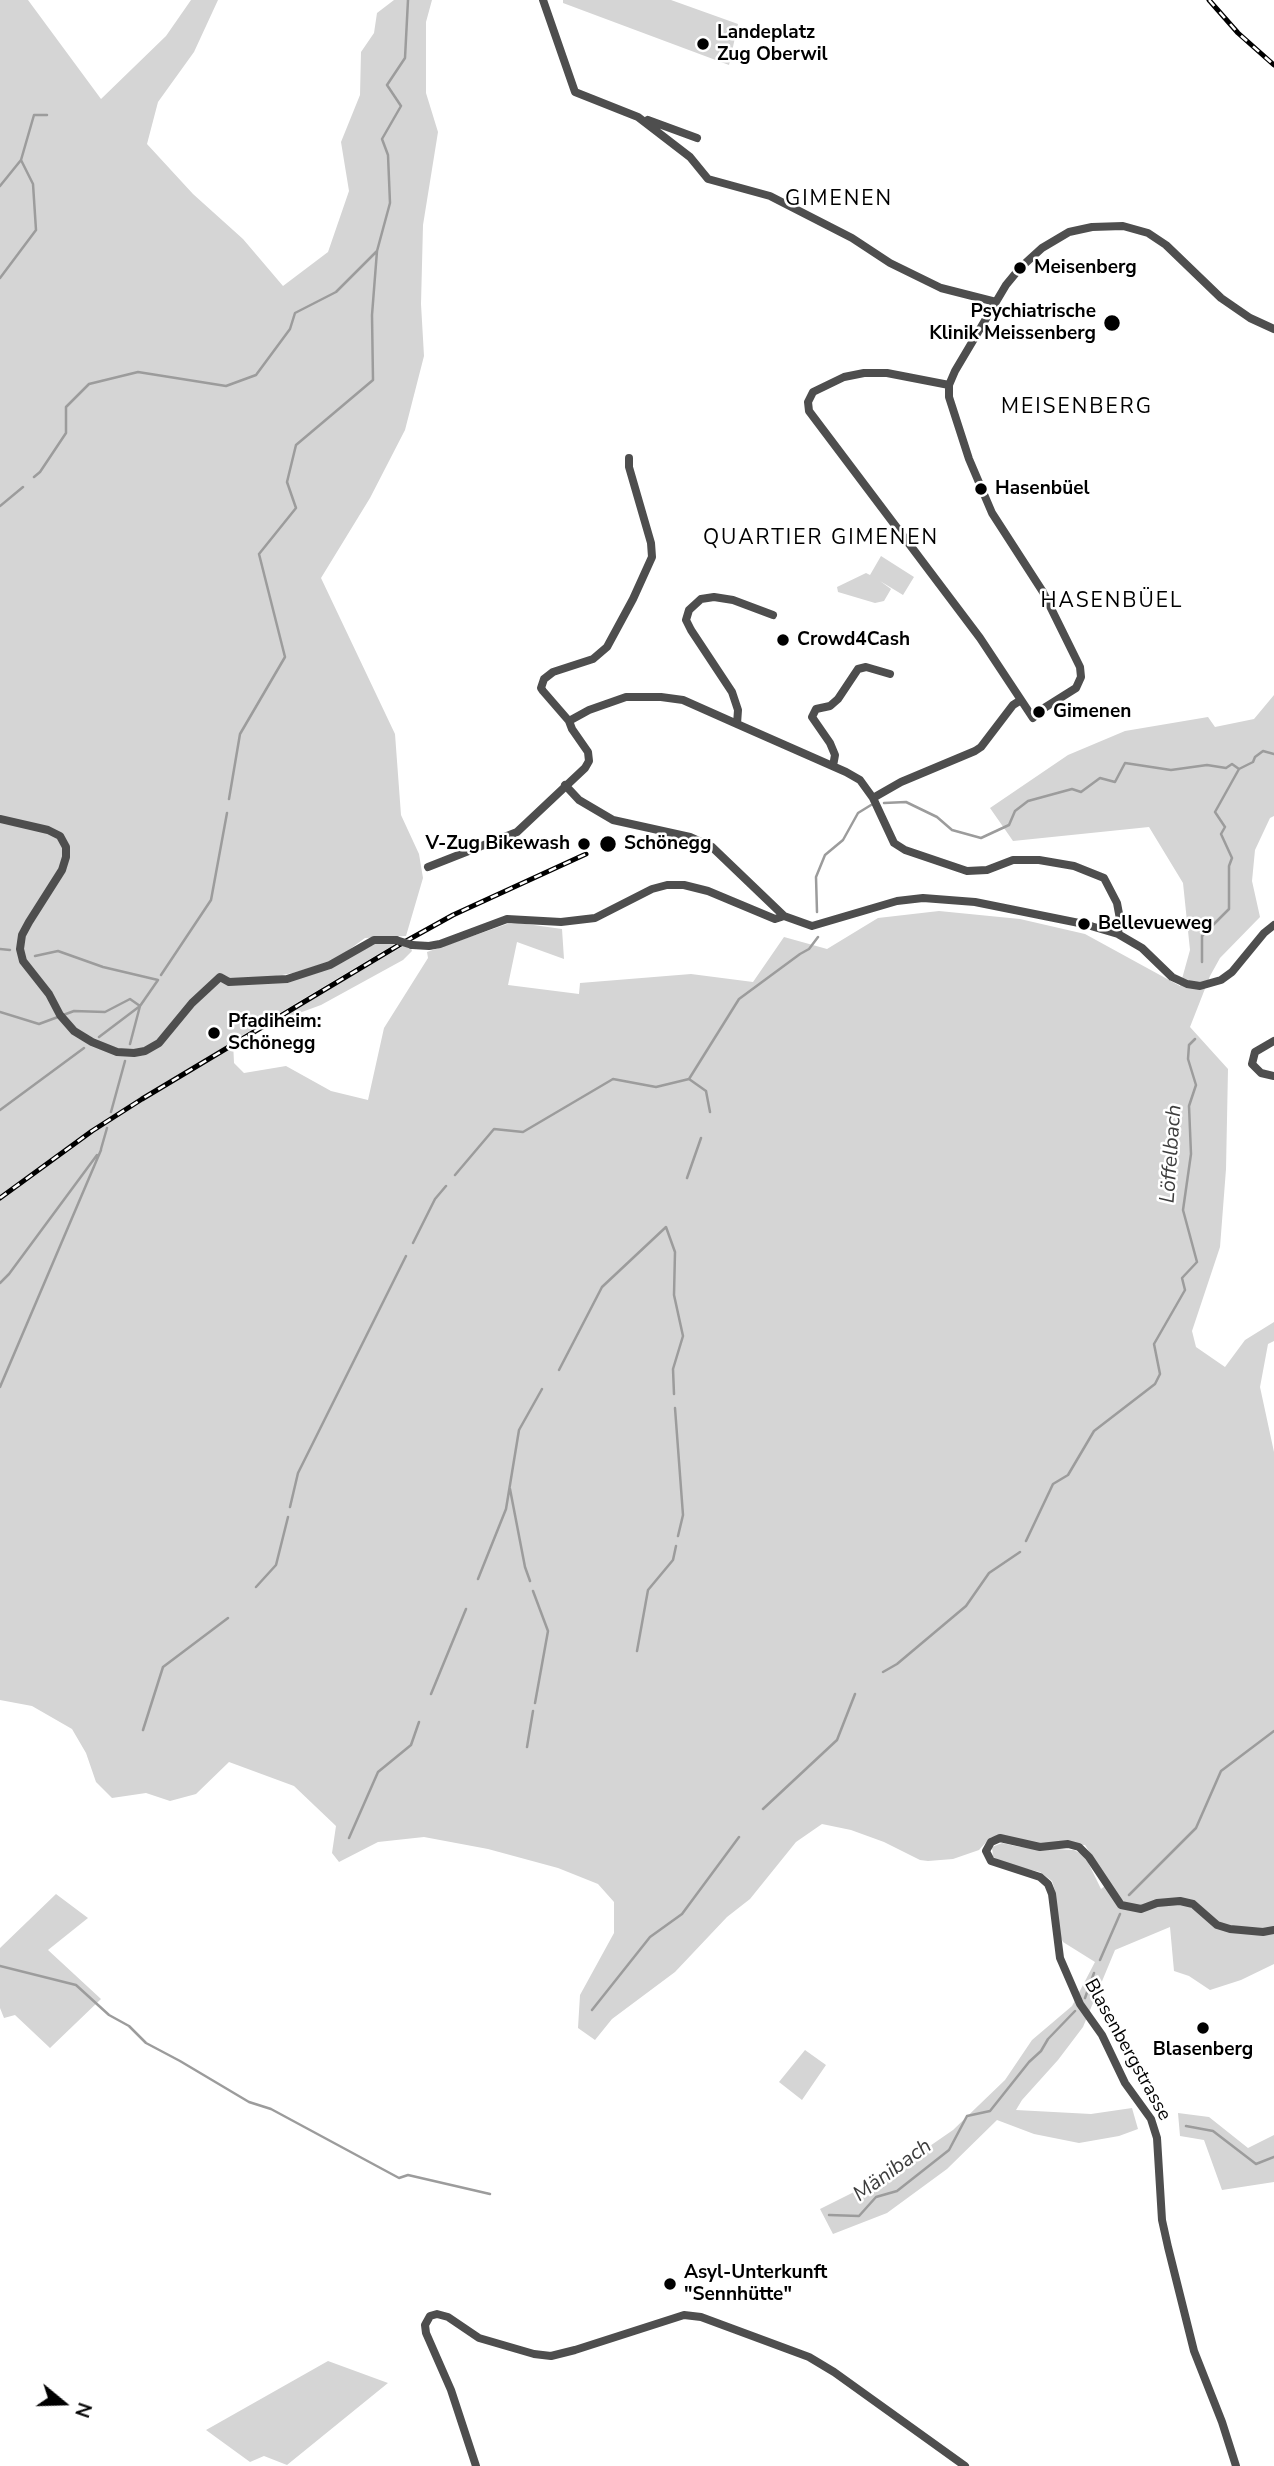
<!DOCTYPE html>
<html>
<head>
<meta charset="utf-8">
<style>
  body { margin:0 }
  #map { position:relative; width:1274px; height:2466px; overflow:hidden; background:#fff; font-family:"Nunito Sans",sans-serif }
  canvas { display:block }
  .north { position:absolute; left:28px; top:2368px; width:70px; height:70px; -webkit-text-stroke:5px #fff; paint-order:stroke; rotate:109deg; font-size:19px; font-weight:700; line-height:28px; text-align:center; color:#000 }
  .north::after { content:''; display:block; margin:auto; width:24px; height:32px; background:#000; clip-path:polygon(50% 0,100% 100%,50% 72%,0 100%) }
</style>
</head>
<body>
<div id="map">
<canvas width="1274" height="2466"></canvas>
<div class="north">N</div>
</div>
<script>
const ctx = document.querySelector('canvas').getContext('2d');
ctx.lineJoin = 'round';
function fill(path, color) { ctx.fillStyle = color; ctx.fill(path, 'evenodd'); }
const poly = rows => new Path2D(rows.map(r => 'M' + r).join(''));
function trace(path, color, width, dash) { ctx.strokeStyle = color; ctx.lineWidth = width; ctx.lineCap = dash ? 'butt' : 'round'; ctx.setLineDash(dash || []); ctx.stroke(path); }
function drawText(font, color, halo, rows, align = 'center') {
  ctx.font = font + ' "Nunito Sans",sans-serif'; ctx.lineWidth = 5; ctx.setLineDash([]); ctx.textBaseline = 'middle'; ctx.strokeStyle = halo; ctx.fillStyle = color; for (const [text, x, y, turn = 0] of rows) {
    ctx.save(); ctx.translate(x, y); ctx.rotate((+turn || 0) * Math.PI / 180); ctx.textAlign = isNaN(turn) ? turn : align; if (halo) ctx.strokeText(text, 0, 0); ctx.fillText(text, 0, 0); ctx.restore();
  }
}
const green = poly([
  [0,0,28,0,101,99,166,36,191,0,218,0,194,52,158,102,147,144,193,194,243,239,283,286,328,252,349,191,341,142,360,95,361,52,374,33,377,13,394,0,432,0,426,22,426,93,438,132,423,225,421,304,424,356,405,430,370,498,321,578,395,734,401,815,419,854,423,878,406,936,365,938,335,960,293,973,271,977,271,982,338,963,375,944,395,944,233,1041,234,1063,244,1073,286,1066,331,1091,368,1100,384,1028,428,958,427,952,507,924,519,923,562,929,564,959,517,942,508,985,579,994,580,983,691,974,753,982,784,937,827,949,878,918,939,911,1020,919,1085,934,1180,986,1190,950,1183,883,1149,827,1013,841,990,808,1068,755,1125,731,1208,717,1215,727,1254,719,1274,695,1274,816,1270,818,1255,850,1252,881,1260,917,1220,958,1210,976,1190,1027,1228,1069,1226,1169,1220,1247,1192,1331,1196,1347,1225,1367,1245,1340,1274,1322,1274,1341,1268,1344,1260,1387,1274,1452,1274,1964,1241,1980,1210,1990,1189,1976,1174,1971,1170,1927,1115,1950,1083,2027,1058,2060,1022,2100,1016,2110,1091,2114,1132,2108,1138,2129,1119,2136,1079,2143,1034,2134,997,2120,947,2169,887,2213,833,2234,820,2209,888,2175,953,2130,1005,2080,1032,2040,1072,2006,1095,1962,1063,1942,1058,1932,1055,1891,1052,1881,1040,1872,1005,1864,993,1857,992,1847,1002,1843,1020,1847,1074,1850,1085,1856,1101,1889,1109,1883,1085,1845,1037,1843,1006,1836,991,1837,979,1850,953,1859,928,1861,920,1860,884,1842,851,1830,822,1824,796,1842,750,1899,727,1917,675,1972,612,2019,595,2040,578,2028,580,1995,614,1933,614,1902,598,1884,558,1868,488,1849,424,1837,378,1842,339,1862,332,1853,336,1826,294,1786,229,1762,196,1794,170,1801,146,1793,112,1798,96,1782,86,1753,72,1729,32,1706,0,1700],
  [563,0,671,0,738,24,729,65,563,3],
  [881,556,914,577,903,595,880,581,891,589,884,601,875,603,838,592,837,587,866,573,870,575],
  [403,946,411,948,412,951,403,960,321,1005,272,1023],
  [56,1894,88,1918,48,1950,101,1999,50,2048,15,2015,4,2018,0,2008,0,1948],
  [805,2050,826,2065,802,2100,779,2082],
  [1178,2113,1209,2117,1248,2148,1274,2135,1274,2182,1222,2190,1204,2140,1180,2136],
  [328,2361,388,2383,287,2465,264,2456,250,2462,206,2430]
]);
const stream = poly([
  [0,186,21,160,34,115,47,115],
  [0,278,36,230,33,184,21,160],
  [34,477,40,472,66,433,66,407,89,384,138,372,226,386,256,375,290,329,295,313,336,292,377,251],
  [0,506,23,487],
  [229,799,240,734,285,657,259,554,296,508,287,482,296,445,373,380,372,315,377,251,390,203,388,155,382,139,401,106,387,85,405,58,408,0],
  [884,803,906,802,937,817,952,830,981,838,1009,825,1015,811,1028,801,1072,789,1081,792,1100,778,1115,782,1125,763,1171,770,1207,765,1226,768,1232,764,1239,769],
  [817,912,816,877,825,855,843,840,858,813,871,805],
  [0,949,10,950],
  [35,956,58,951,103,967,158,980,140,1006,130,1044],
  [1202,962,1202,936,1229,909,1229,866,1232,858,1221,834,1225,827,1215,812,1239,769,1253,762,1255,757,1263,751,1274,754],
  [161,975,211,900,227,813],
  [0,1012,39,1024,74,1011,105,1012,130,999,140,1006,99,1037],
  [0,1110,84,1048],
  [111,1112,125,1061],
  [710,1112,706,1091,689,1079,739,999,800,954,809,949,818,937],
  [101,1149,107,1128],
  [455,1175,494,1129,523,1132,613,1079,656,1087,689,1079],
  [687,1178,701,1138],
  [413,1243,435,1199,446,1186],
  [0,1283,9,1274,97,1155],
  [559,1370,602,1287,666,1227,675,1252,674,1295,683,1336,673,1369,674,1394],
  [0,1387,101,1150],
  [675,1408,683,1515,678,1536],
  [510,1489,525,1567,530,1581],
  [290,1507,298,1473,406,1256],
  [1026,1541,1053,1484,1068,1475,1094,1431,1155,1384,1160,1374,1154,1344,1185,1290,1182,1278,1197,1262,1183,1210,1191,1154,1189,1106,1196,1085,1188,1059,1189,1045,1195,1039],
  [478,1579,506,1509,519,1430,542,1389],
  [256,1587,276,1565,288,1517],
  [533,1591,548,1631,535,1703],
  [637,1651,648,1590,673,1560,676,1546],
  [883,1672,897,1664,966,1606,989,1573,1020,1552],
  [431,1694,466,1609],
  [143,1730,163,1667,228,1618],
  [527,1747,533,1711],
  [763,1809,837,1740,855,1694],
  [349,1838,378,1772,411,1745,419,1722],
  [1129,1895,1196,1828,1221,1771,1274,1731],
  [1100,1960,1120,1914],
  [0,1966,76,1985,109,2015,129,2026,146,2043,180,2061,249,2102,271,2109,399,2178,408,2175,490,2194],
  [1085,1998,1094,1973],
  [592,2010,650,1937,682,1914,739,1837],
  [1186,2126,1213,2131,1256,2164,1274,2157],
  [829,2215,859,2216,876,2197,897,2191,949,2150,967,2116,990,2111,1029,2062,1041,2051,1048,2039,1075,2011]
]);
const minor = poly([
  [543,0,575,92,638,117,690,157,708,179,770,196,852,238,890,263,941,288,996,302],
  [648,120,697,138],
  [949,385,887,373,864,373,844,377,813,392,808,402,809,411,980,638,1033,718,1041,710,1076,688,1081,677,1080,667,1043,592,992,513,969,459,949,397,949,385,955,371,1006,285,1020,268,1042,248,1069,232,1092,227,1123,226,1148,233,1166,245,1221,298,1250,318,1274,329],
  [773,615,733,600,714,597,701,599,689,610,686,620,691,630,732,692,738,710,737,724,846,772,860,780,873,798,894,843,905,850,967,871,987,870,1013,860,1039,860,1074,866,1104,878,1117,903,1120,919,1118,934],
  [569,721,543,691,541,688,544,679,553,672,593,659,607,647,633,599,652,557,651,543,629,467,629,458],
  [833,766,835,755,830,743,812,717,816,709,830,706,838,699,858,669,866,667,890,674],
  [565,785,579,800,613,820,690,837,712,847,784,916,812,926,897,901,923,898,975,902,1084,924,1118,934,1142,948,1172,977,1187,984,1200,986,1221,980,1232,972,1264,933,1274,925],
  [873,798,901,782,975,751,981,747,1013,705,1021,700],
  [0,819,48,830,60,836,66,847,66,857,62,870,29,922,22,935,20,949,23,961,49,994,60,1015,74,1031,92,1042,117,1052,134,1053,145,1051,159,1043,192,1003,220,977,229,982,287,979,330,965,374,940,396,940],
  [428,867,517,832,585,768,589,761,588,752,572,729,569,721,589,710,626,697,661,697,683,700,737,724],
  [412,945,429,946,440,944,507,919,561,922,595,918,652,889,667,885,684,885,708,891,775,919,784,916],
  [1274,1041,1255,1052,1252,1064,1261,1073,1274,1076],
  [476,2466,451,2390,426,2333,425,2325,430,2316,437,2314,448,2317,479,2338,534,2354,551,2356,575,2350,684,2315,701,2317,809,2357,834,2372,965,2466],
  [1236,2466,1222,2422,1194,2351,1168,2247,1162,2220,1157,2138,1151,2119,1125,2083,1102,2035,1080,2004,1060,1958,1052,1894,1048,1884,1040,1877,991,1861,986,1851,991,1842,1000,1838,1040,1847,1068,1844,1079,1847,1089,1857,1121,1905,1141,1909,1157,1903,1180,1901,1193,1904,1217,1925,1230,1929,1263,1932,1274,1930]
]);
const rail = poly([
  [1209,0,1238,33,1274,65],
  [0,1198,92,1131,142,1099,399,945,453,915,586,854]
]);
const minorBridge = poly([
  [396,940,412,945]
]);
const markers = [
  [703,44,7,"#000"],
  [1020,268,7,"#000"],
  [1112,323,9,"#000"],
  [981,489,7,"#000"],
  [783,640,7,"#000"],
  [1039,712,7,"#000"],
  [584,844,7,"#000"],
  [608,844,9,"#000"],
  [1084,924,7,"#000"],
  [214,1033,7,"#000"],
  [1203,2028,7,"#000"],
  [670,2284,7,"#000"]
];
const poiNames = [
  ["Landeplatz",717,33],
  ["Zug Oberwil",717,55],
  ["Meisenberg",1034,268],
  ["Psychiatrische",1096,312,"right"],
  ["Klinik Meissenberg",1096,334,"right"],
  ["Hasenbüel",995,489],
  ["Crowd4Cash",797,640],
  ["Gimenen",1053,712],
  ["V-Zug Bikewash",570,844,"right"],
  ["Schönegg",624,844],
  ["Bellevueweg",1098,924],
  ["Pfadiheim:",228,1022],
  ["Schönegg",228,1044],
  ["Blasenberg",1203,2050,"center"],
  ["Asyl-Unterkunft",684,2273],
  ["\"Sennhütte\"",684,2295]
];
const streetNames = [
  ["Blasenbergstrasse",1127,2050,61]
];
const neighbourhoodNames = [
  ["GIMENEN",839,200],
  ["MEISENBERG",1077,408],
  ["QUARTIER GIMENEN",821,539],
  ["HASENBÜEL",1112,602]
];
const waterNames = [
  ["Löffelbach",1172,1154,-86],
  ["Mänibach",893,2171,-36]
];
fill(green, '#d5d5d5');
trace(stream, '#9c9c9c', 2.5);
trace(minor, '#4e4e4e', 8);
trace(rail, '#000', 5);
trace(rail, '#fff', 2.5, [8]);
trace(minorBridge, '#4e4e4e', 8);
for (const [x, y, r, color] of markers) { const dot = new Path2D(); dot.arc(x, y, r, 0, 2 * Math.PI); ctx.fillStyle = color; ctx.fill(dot); trace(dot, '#fff', 2.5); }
drawText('bold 19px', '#000', '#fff', poiNames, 'left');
drawText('19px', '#000', '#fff', streetNames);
ctx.letterSpacing = '2px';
drawText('21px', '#000', '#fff', neighbourhoodNames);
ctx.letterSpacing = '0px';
drawText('italic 21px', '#3d3d3d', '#fff', waterNames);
</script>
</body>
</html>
